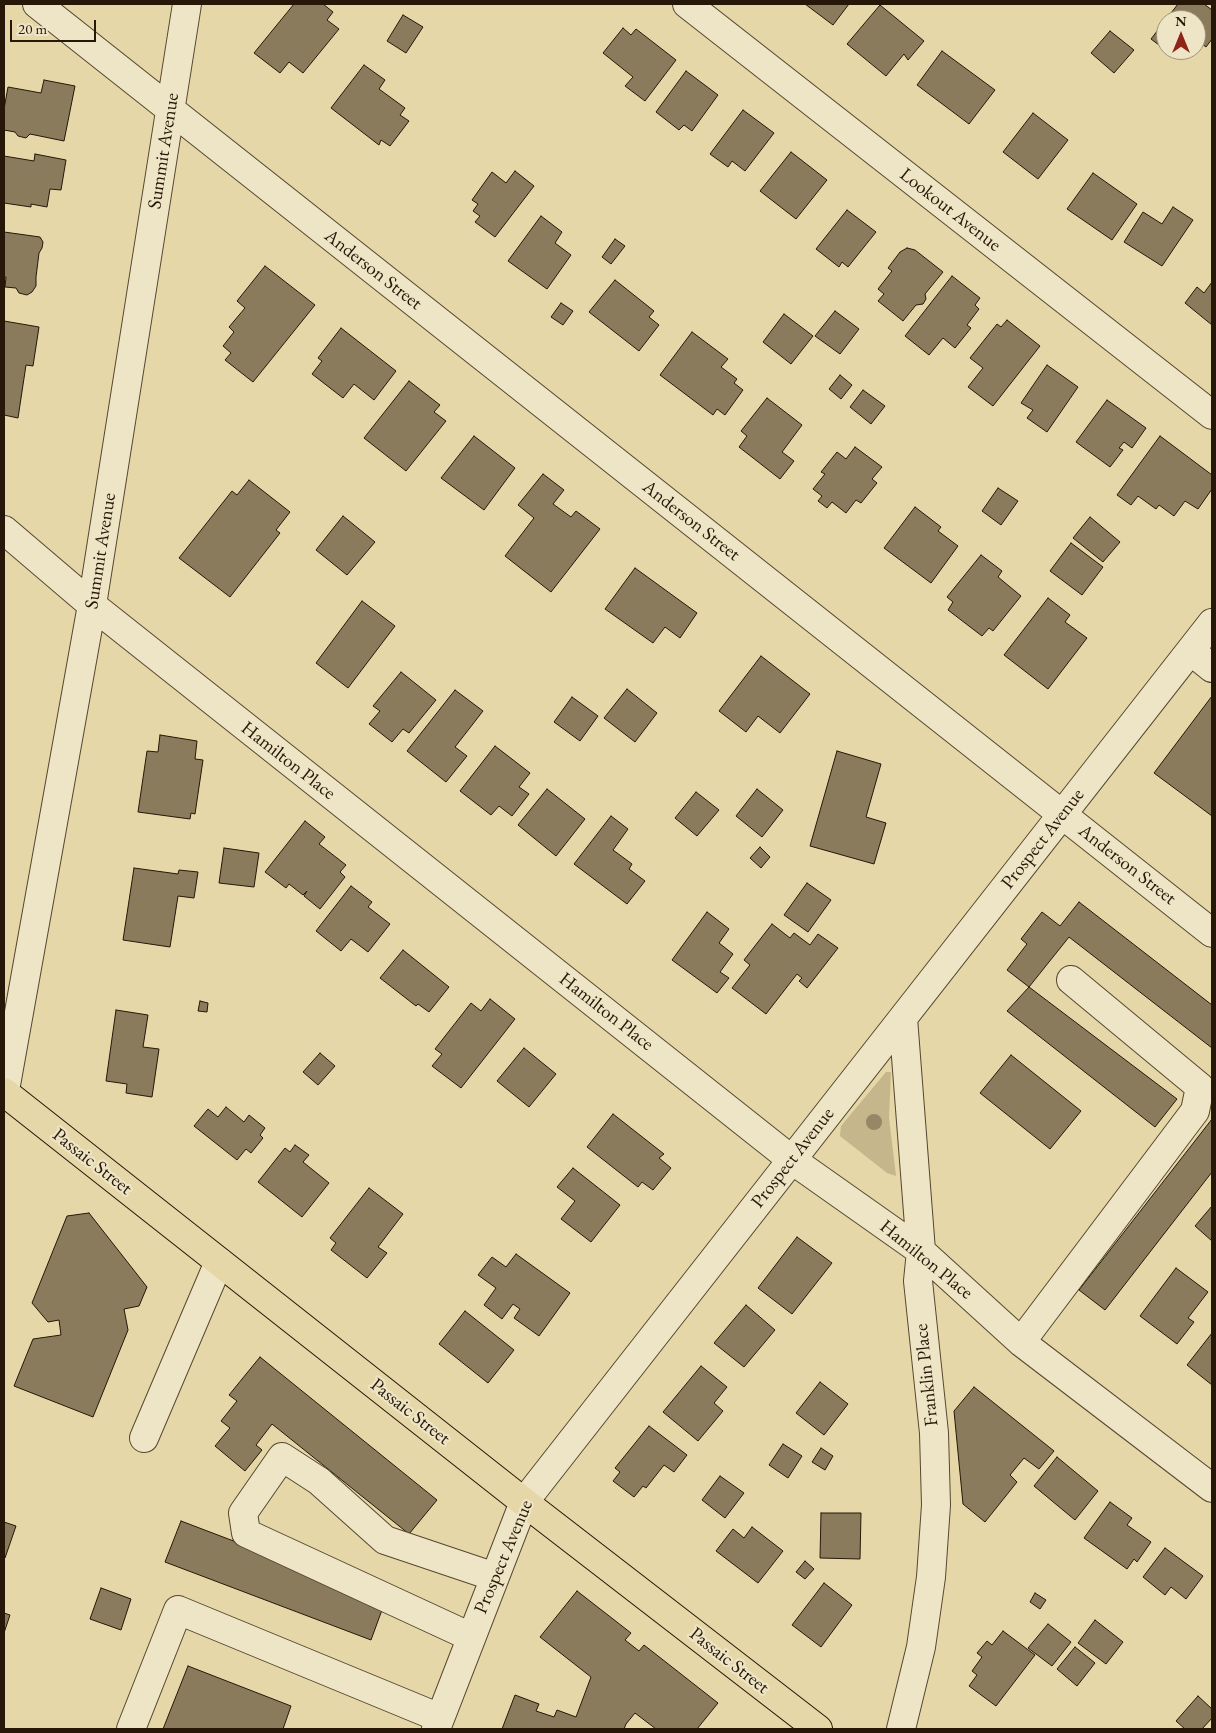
<!DOCTYPE html>
<html>
<head>
<meta charset="utf-8">
<style>
  body { margin:0 }
  #map { position:relative; width:1216px; height:1733px; overflow:hidden; background:#e5d7a7; font-family:"EB Garamond",serif }
  canvas { display:block }
  .frame { position:absolute; inset:0; border:5px solid #261708; pointer-events:none }
  .north { position:absolute; left:1156px; top:10px; width:50px; height:50px; box-sizing:border-box; background:#eee5c6; border:1px solid #9e937a; border-radius:50%; rotate:0deg; font-size:14px; font-weight:700; line-height:20px; text-align:center; color:#261708 }
  .north::after { content:''; display:block; margin:auto; width:18px; height:22px; background:#8f2418; clip-path:polygon(50% 0,100% 100%,50% 72%,0 100%) }
  .scale { position:absolute; left:10px; top:20px; width:86px; height:22px; box-sizing:border-box; border:2px solid #261708; border-top:0; padding-left:6px; font-size:15px; line-height:18px; white-space:nowrap; color:#261708; -webkit-text-stroke:4px #eee5c6; paint-order:stroke }
</style>
</head>
<body>
<div id="map">
<canvas width="1216" height="1733"></canvas>
<div class="frame"></div>
<div class="north">N</div>
<div class="scale">20 m</div>
</div>
<script>
const ctx = document.querySelector('canvas').getContext('2d');
ctx.lineJoin = 'round';
function fill(path, color) { ctx.fillStyle = color; ctx.fill(path, 'evenodd'); }
const poly = rows => new Path2D(rows.map(r => 'M' + r).join(''));
function trace(path, color, width, dash) { ctx.strokeStyle = color; ctx.lineWidth = width; ctx.lineCap = dash ? 'butt' : 'round'; ctx.setLineDash(dash || []); ctx.stroke(path); }
function drawText(font, color, halo, rows, align = 'center') {
  ctx.font = font + ' "EB Garamond",serif'; ctx.lineWidth = 4.5; ctx.setLineDash([]); ctx.textBaseline = 'middle'; ctx.strokeStyle = halo; ctx.fillStyle = color; for (const [text, x, y, turn = 0] of rows) {
    ctx.save(); ctx.translate(x, y); ctx.rotate((+turn || 0) * Math.PI / 180); ctx.textAlign = isNaN(turn) ? turn : align; if (halo) ctx.strokeText(text, 0, 0); ctx.fillText(text, 0, 0); ctx.restore();
  }
}
const green = poly([
  [886,1072,891,1072,889,1118,896,1176,887,1173,840,1136,841,1126]
]);
const building = poly([
  [294,4,323,4,333,12,327,20,339,29,303,73,289,62,280,73,254,53,294,4],
  [805,4,849,4,833,25,805,4],
  [1178,4,1204,4,1212,10,1212,39,1206,47,1196,39,1196,20,1166,20,1167,51,1151,39,1178,4],
  [880,5,924,41,908,60,904,54,886,76,847,44,880,5],
  [403,15,423,27,406,53,387,41,403,15],
  [623,28,631,35,636,29,676,60,645,101,625,86,633,77,603,53,623,28],
  [1110,31,1134,50,1114,73,1091,53,1110,31],
  [942,51,995,90,969,124,917,85,942,51],
  [364,65,385,80,379,89,405,108,400,115,409,121,390,146,381,140,379,145,331,108,364,65],
  [686,71,718,95,692,131,684,125,679,130,656,112,686,71],
  [44,80,75,86,64,141,30,134,26,138,18,136,15,132,4,130,4,109,8,87,41,93,44,80],
  [743,110,774,133,745,171,732,161,728,167,710,154,743,110],
  [1033,113,1068,140,1038,179,1003,152,1033,113],
  [791,152,827,180,796,219,760,191,791,152],
  [35,154,66,160,61,190,50,189,47,207,31,204,31,207,4,203,4,156,34,161,35,154],
  [515,171,534,186,495,237,475,222,480,216,473,211,478,204,472,200,492,172,506,183,515,171],
  [1093,173,1137,204,1112,240,1067,209,1093,173],
  [1173,207,1193,220,1162,266,1124,242,1143,212,1162,224,1173,207],
  [847,210,876,232,848,267,842,262,839,267,816,249,847,210],
  [541,216,562,232,555,243,571,255,547,289,508,261,541,216],
  [4,232,40,237,43,242,42,248,39,253,36,277,36,286,32,292,27,295,19,293,16,288,5,287,6,277,4,277,4,232],
  [615,239,625,246,611,264,602,257,615,239],
  [907,248,915,250,943,272,925,294,926,299,923,304,916,305,903,321,878,301,884,294,878,289,892,271,888,268,900,252,907,248],
  [265,266,315,305,253,382,225,360,231,353,223,346,234,332,229,327,245,308,237,301,265,266],
  [952,276,980,298,975,305,979,309,967,325,971,328,955,348,943,338,929,355,905,336,952,276],
  [615,280,654,311,649,317,659,325,639,351,589,312,615,280],
  [1212,282,1212,325,1185,303,1197,287,1204,293,1212,282],
  [561,303,573,311,563,325,551,317,561,303],
  [835,311,859,329,840,354,815,336,835,311],
  [784,314,813,336,791,364,763,342,784,314],
  [1007,320,1040,346,993,406,968,387,983,368,970,358,997,324,1001,327,1007,320],
  [4,321,39,327,33,366,26,365,18,418,4,415,4,321],
  [341,328,396,371,374,400,354,384,343,398,312,374,322,361,318,358,341,328],
  [692,332,728,359,721,367,737,379,734,383,743,390,725,415,717,409,713,415,660,375,692,332],
  [1047,365,1078,387,1047,432,1027,418,1033,410,1021,403,1047,365],
  [840,375,852,385,841,399,829,389,840,375],
  [409,381,440,405,434,412,446,421,406,471,364,438,409,381],
  [863,390,885,406,871,424,850,407,863,390],
  [767,398,802,425,782,452,794,461,780,479,739,447,747,436,741,431,767,398],
  [1107,400,1146,428,1132,448,1124,442,1119,448,1123,450,1110,467,1076,442,1107,400],
  [474,436,515,468,484,510,441,478,474,436],
  [1160,436,1212,475,1212,489,1198,509,1185,501,1174,516,1159,505,1156,509,1138,496,1131,505,1117,495,1160,436],
  [855,447,882,467,872,479,877,483,861,503,856,500,846,513,832,502,827,508,818,501,822,496,813,489,825,474,821,472,837,452,846,459,855,447],
  [543,474,564,490,553,504,571,517,576,511,600,529,551,592,505,556,534,518,518,505,543,474],
  [249,480,290,512,276,530,280,533,230,597,179,558,232,491,237,495,249,480],
  [998,488,1018,501,1001,525,982,511,998,488],
  [915,507,941,527,938,531,958,546,931,583,884,548,915,507],
  [343,516,375,542,347,575,316,550,343,516],
  [1090,517,1120,542,1103,562,1073,538,1090,517],
  [1071,543,1103,567,1082,595,1050,571,1071,543],
  [981,555,1002,571,998,577,1021,596,993,631,989,628,982,636,948,610,953,602,947,597,981,555],
  [635,568,697,613,680,638,665,627,653,643,605,609,635,568],
  [1048,598,1070,615,1065,622,1087,638,1048,689,1004,655,1048,598],
  [362,601,395,626,348,688,316,663,362,601],
  [761,656,810,694,780,733,758,716,746,732,719,711,761,656],
  [401,672,436,700,409,733,403,729,392,742,369,724,380,711,373,706,401,672],
  [627,689,657,713,635,742,604,718,627,689],
  [455,690,483,711,455,747,467,756,446,782,407,751,455,690],
  [1212,696,1212,816,1154,773,1212,696],
  [572,697,598,716,580,741,554,722,572,697],
  [160,735,197,741,195,759,203,760,195,814,191,813,190,819,138,812,147,751,158,752,160,735],
  [495,746,530,773,519,787,529,794,512,816,499,806,491,815,460,791,495,746],
  [837,751,881,764,866,817,886,823,874,864,810,846,837,751],
  [547,789,585,819,556,856,518,825,547,789],
  [757,789,783,810,762,837,736,816,757,789],
  [696,792,719,810,697,836,675,818,696,792],
  [611,816,628,829,613,850,632,864,629,869,645,881,627,904,574,864,611,816],
  [305,821,325,837,319,844,346,865,340,872,345,877,320,909,304,896,307,891,303,895,289,884,286,888,265,872,305,821],
  [760,847,770,857,761,868,750,858,760,847],
  [224,848,259,853,254,887,219,883,224,848],
  [134,868,178,874,179,870,198,872,194,898,178,896,170,947,123,940,134,868],
  [807,883,831,900,808,932,784,915,807,883],
  [351,886,372,902,368,907,390,924,368,952,351,939,341,951,316,931,351,886],
  [1079,902,1212,1005,1212,1048,1069,937,1029,987,1007,970,1027,944,1021,939,1042,912,1060,926,1079,902],
  [707,912,729,929,719,943,733,954,720,972,729,978,717,993,672,960,707,912],
  [772,924,790,938,794,933,810,945,818,934,838,948,807,988,799,981,802,978,797,974,766,1014,732,988,750,965,744,960,772,924],
  [403,950,449,987,429,1012,418,1004,416,1006,380,978,403,950],
  [1029,987,1177,1099,1155,1127,1007,1011,1029,987],
  [490,999,515,1019,461,1088,432,1066,442,1054,435,1049,471,1003,481,1011,490,999],
  [200,1001,208,1003,207,1012,198,1011,200,1001],
  [116,1010,148,1015,143,1047,159,1049,152,1097,126,1093,127,1084,106,1081,116,1010],
  [524,1048,556,1074,529,1107,497,1081,524,1048],
  [320,1053,335,1066,318,1085,303,1072,320,1053],
  [1011,1055,1081,1111,1050,1149,980,1093,1011,1055],
  [226,1107,244,1122,249,1115,265,1128,260,1135,263,1138,251,1153,246,1149,237,1160,194,1126,208,1109,218,1117,226,1107],
  [613,1114,664,1154,659,1158,671,1168,653,1190,642,1182,638,1187,587,1147,613,1114],
  [1212,1119,1212,1172,1105,1310,1079,1290,1212,1119],
  [295,1145,309,1155,303,1162,329,1183,302,1217,258,1182,285,1148,290,1152,295,1145],
  [573,1168,620,1205,591,1242,561,1219,575,1201,557,1187,573,1168],
  [369,1188,403,1214,378,1247,387,1253,367,1278,331,1250,336,1243,330,1238,369,1188],
  [1212,1206,1212,1241,1195,1226,1212,1206],
  [89,1213,147,1287,139,1306,124,1309,128,1330,93,1417,14,1386,33,1339,61,1335,59,1320,48,1322,32,1303,67,1216,89,1213],
  [797,1237,832,1263,792,1314,758,1288,797,1237],
  [516,1254,570,1293,539,1336,514,1318,520,1309,513,1304,502,1319,484,1305,496,1288,478,1275,492,1257,506,1267,516,1254],
  [1176,1268,1208,1292,1188,1318,1194,1322,1177,1344,1140,1316,1176,1268],
  [746,1305,775,1330,744,1367,714,1343,746,1305],
  [465,1311,514,1350,488,1383,439,1344,465,1311],
  [1212,1333,1212,1385,1187,1365,1212,1333],
  [260,1357,437,1500,409,1534,272,1424,256,1445,262,1450,245,1471,215,1446,230,1428,221,1421,237,1401,229,1395,260,1357],
  [701,1366,727,1387,714,1403,723,1411,698,1441,663,1412,701,1366],
  [820,1382,848,1404,824,1435,796,1413,820,1382],
  [974,1387,1054,1451,1039,1469,1024,1458,1010,1475,1017,1482,985,1522,963,1504,954,1411,974,1387],
  [649,1426,687,1455,674,1472,664,1465,646,1488,643,1486,634,1497,613,1481,620,1472,615,1468,649,1426],
  [783,1444,802,1456,788,1478,769,1465,783,1444],
  [821,1448,833,1456,825,1470,812,1462,821,1448],
  [1057,1457,1098,1491,1075,1520,1034,1486,1057,1457],
  [720,1476,744,1493,725,1518,702,1500,720,1476],
  [1110,1502,1132,1518,1127,1525,1151,1542,1137,1562,1134,1559,1127,1569,1084,1538,1110,1502],
  [821,1513,861,1513,860,1559,820,1558,821,1513],
  [181,1521,386,1599,371,1640,165,1562,181,1521],
  [4,1522,16,1526,5,1558,4,1558,4,1522],
  [752,1527,783,1551,758,1583,716,1551,733,1529,744,1538,752,1527],
  [1165,1548,1203,1576,1186,1599,1171,1587,1165,1595,1143,1577,1165,1548],
  [805,1561,814,1569,805,1579,796,1572,805,1561],
  [824,1583,852,1605,821,1647,792,1625,824,1583],
  [101,1588,131,1599,121,1630,90,1619,101,1588],
  [577,1591,631,1633,625,1640,639,1651,644,1645,718,1703,697,1729,656,1729,635,1713,626,1724,624,1729,502,1729,515,1695,539,1704,536,1711,554,1717,557,1710,576,1717,591,1677,540,1637,577,1591],
  [1035,1593,1046,1600,1040,1609,1030,1602,1035,1593],
  [4,1613,10,1615,4,1633,4,1613],
  [1095,1620,1123,1642,1106,1664,1078,1643,1095,1620],
  [1048,1624,1071,1642,1052,1666,1028,1648,1048,1624],
  [1003,1631,1035,1655,996,1706,969,1686,977,1675,972,1671,982,1657,977,1653,987,1641,992,1645,1003,1631],
  [1075,1647,1095,1663,1077,1686,1057,1669,1075,1647],
  [188,1666,291,1706,283,1729,163,1729,188,1666],
  [1198,1696,1212,1709,1212,1718,1202,1729,1185,1729,1176,1721,1198,1696]
]);
const minor = poly([
  [37,4,1212,933],
  [687,4,1212,415],
  [4,530,92,605,792,1160,921,1251,1021,1342,1212,1488],
  [1191,651,1212,668],
  [4,1096,92,605,187,4],
  [1021,1342,1195,1111,1200,1087,1071,980],
  [144,1438,219,1262],
  [471,1637,246,1533,243,1513,282,1457,319,1481,385,1540,495,1577],
  [131,1729,178,1610,440,1718],
  [436,1729,524,1502,1212,623],
  [901,1729,921,1647,931,1577,936,1505,934,1433,918,1281,921,1251,903,1018]
]);
const major = poly([
  [4,1092,524,1502,818,1729]
]);
const trees = [
  [874,1122]
];
const streetNames = [
  ["Summit Avenue",164,151,-81],
  ["Lookout Avenue",950,210,38],
  ["Anderson Street",373,270,38],
  ["Anderson Street",691,521,38],
  ["Summit Avenue",101,551,-81],
  ["Hamilton Place",288,761,38],
  ["Prospect Avenue",1043,839,-52],
  ["Anderson Street",1127,865,38],
  ["Hamilton Place",606,1012,38],
  ["Prospect Avenue",793,1158,-52],
  ["Passaic Street",92,1162,38],
  ["Hamilton Place",926,1260,39],
  ["Franklin Place",927,1375,-96],
  ["Passaic Street",410,1412,38],
  ["Prospect Avenue",504,1557,-67],
  ["Passaic Street",729,1661,38]
];
fill(green, '#c5b68c');
fill(building, '#897b5b');
trace(building, '#261708', 1);
trace(minor, '#564730', 30);
trace(major, '#261708', 30);
trace(minor, '#eee5c6', 28);
trace(major, '#e5d7a7', 28);
ctx.fillStyle = '#968866';
for (const [x, y] of trees) { ctx.beginPath(); ctx.arc(x, y, 8, 0, 2 * Math.PI); ctx.fill(); }
drawText('19px', '#261708', '#eee5c6', streetNames);
</script>
</body>
</html>
